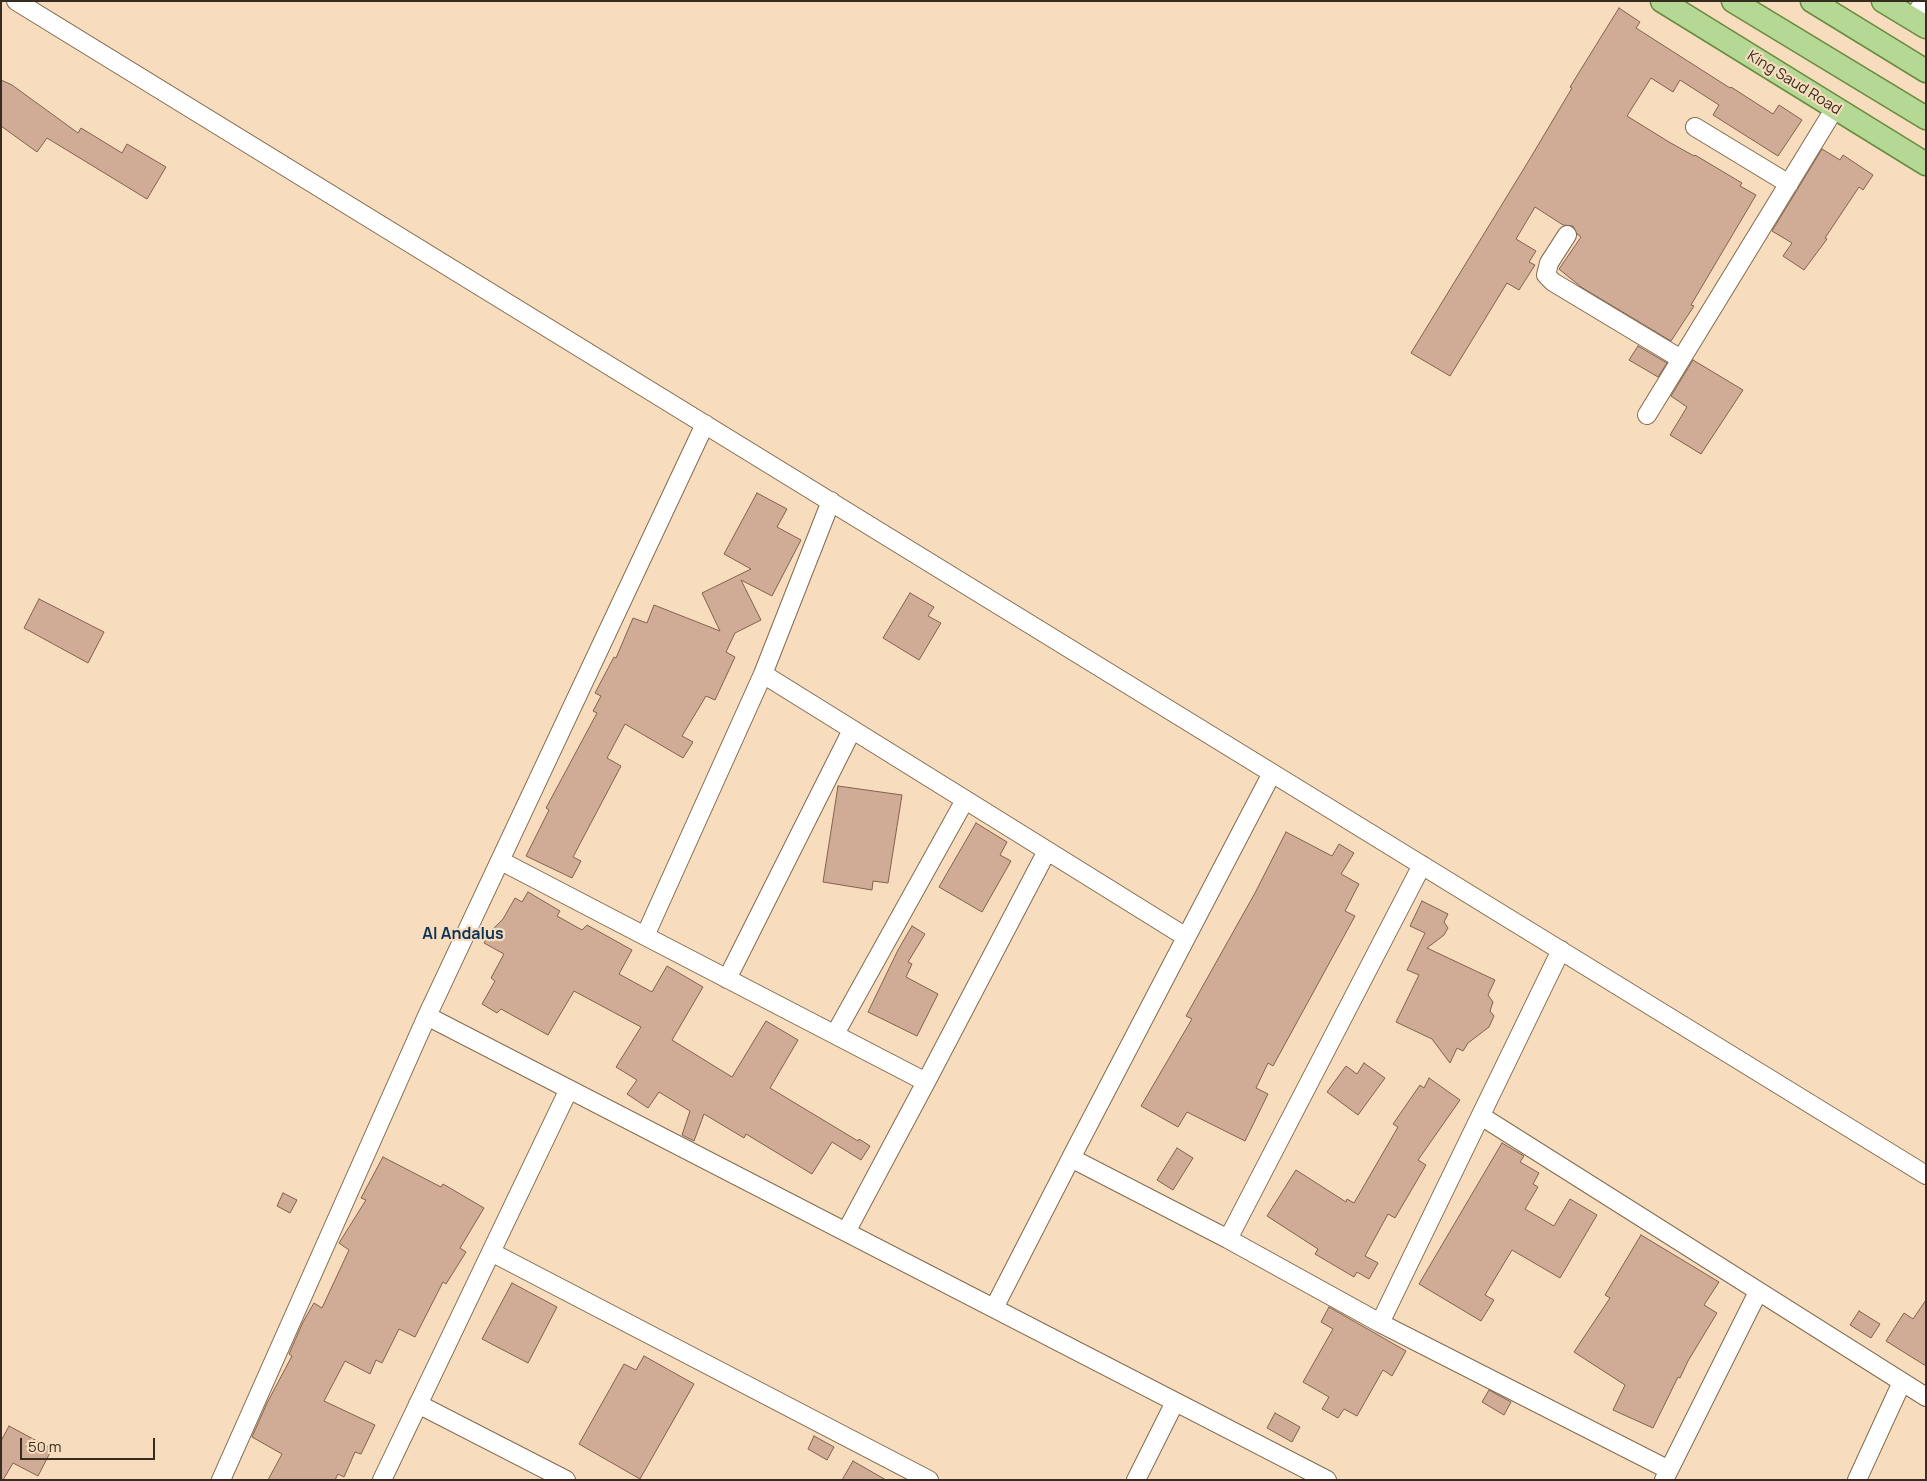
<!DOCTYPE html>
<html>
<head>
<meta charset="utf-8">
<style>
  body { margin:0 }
  #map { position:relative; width:1927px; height:1481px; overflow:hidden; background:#f7ddbd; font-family:Manrope,sans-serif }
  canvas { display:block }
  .frame { position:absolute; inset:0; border:2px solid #362c20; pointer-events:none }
  .scale { position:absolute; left:20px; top:1438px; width:135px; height:22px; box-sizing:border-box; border:2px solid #362c20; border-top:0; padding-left:6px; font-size:15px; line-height:18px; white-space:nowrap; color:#362c20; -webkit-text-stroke:4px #f7ddbd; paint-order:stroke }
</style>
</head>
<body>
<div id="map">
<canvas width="1927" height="1481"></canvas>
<div class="frame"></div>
<div class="scale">50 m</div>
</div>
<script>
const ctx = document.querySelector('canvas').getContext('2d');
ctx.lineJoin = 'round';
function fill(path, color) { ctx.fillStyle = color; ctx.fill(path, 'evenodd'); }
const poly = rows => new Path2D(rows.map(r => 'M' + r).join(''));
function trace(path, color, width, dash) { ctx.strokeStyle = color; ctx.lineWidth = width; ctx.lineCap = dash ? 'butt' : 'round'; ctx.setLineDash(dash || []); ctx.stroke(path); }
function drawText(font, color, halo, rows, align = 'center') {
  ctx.font = font + ' Manrope,sans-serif'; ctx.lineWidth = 4.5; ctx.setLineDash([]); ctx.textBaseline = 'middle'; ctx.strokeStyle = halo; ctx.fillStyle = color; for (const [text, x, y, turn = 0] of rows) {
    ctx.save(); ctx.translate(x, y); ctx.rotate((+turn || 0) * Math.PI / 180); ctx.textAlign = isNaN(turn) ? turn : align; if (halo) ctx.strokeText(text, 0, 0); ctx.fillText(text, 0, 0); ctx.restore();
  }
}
const building = poly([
  [1619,8,1640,22,1636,28,1730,88,1731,87,1773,114,1779,105,1802,120,1778,156,1713,115,1719,105,1680,80,1673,92,1651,78,1627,116,1669,142,1694,156,1695,155,1742,183,1740,186,1756,195,1691,305,1694,306,1671,341,1581,287,1559,269,1581,237,1577,234,1573,226,1563,225,1535,207,1516,239,1536,251,1529,262,1535,265,1519,290,1507,283,1450,376,1411,353,1531,157,1572,88,1570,87,1619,8],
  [1,80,12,85,78,133,81,128,122,153,127,144,166,167,147,199,47,138,37,152,1,126,1,80],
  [1822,149,1840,160,1843,155,1873,175,1863,190,1859,187,1825,238,1827,239,1804,270,1783,256,1792,243,1772,231,1822,149],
  [1638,346,1667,363,1658,377,1629,360,1638,346],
  [1693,360,1743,390,1701,454,1670,435,1687,407,1671,396,1693,360],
  [757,493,787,509,777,527,801,540,772,596,741,580,761,620,735,633,726,652,735,657,715,700,706,696,682,736,693,742,683,758,625,724,607,758,621,766,573,857,581,861,572,878,526,856,549,810,546,808,597,713,593,711,601,696,595,693,614,657,616,658,633,618,647,623,654,605,720,631,702,593,751,569,724,554,757,493],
  [910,593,934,607,928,616,941,623,919,660,883,638,910,593],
  [39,599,104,632,88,663,24,628,39,599],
  [838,786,902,795,888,883,873,881,872,890,823,882,838,786],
  [976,823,1007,842,1000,855,1011,861,982,912,939,887,976,823],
  [1286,832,1332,856,1339,844,1354,853,1341,874,1359,884,1345,911,1355,916,1273,1066,1268,1063,1256,1088,1268,1094,1245,1141,1187,1112,1178,1127,1141,1106,1192,1019,1186,1016,1255,893,1286,832],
  [528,892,560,911,557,916,582,930,587,925,632,950,619,974,652,992,667,966,703,987,672,1040,732,1077,766,1021,798,1040,770,1088,858,1141,859,1139,870,1146,861,1160,832,1142,812,1174,746,1134,744,1138,704,1114,694,1141,682,1135,690,1111,659,1092,648,1108,627,1094,637,1080,616,1067,641,1027,574,991,548,1035,501,1009,497,1013,482,1004,495,981,491,978,504,954,484,943,492,930,503,919,515,898,522,902,528,892],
  [1422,901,1448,914,1444,922,1448,928,1444,935,1427,948,1495,980,1488,995,1493,1002,1490,1011,1494,1016,1489,1027,1468,1043,1463,1051,1457,1048,1450,1063,1432,1039,1396,1022,1419,975,1407,970,1425,933,1410,926,1422,901],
  [912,926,925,934,908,962,912,964,906,977,938,994,917,1036,868,1012,898,950,912,926],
  [1364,1063,1385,1078,1358,1115,1327,1092,1346,1066,1357,1074,1364,1063],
  [1429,1078,1460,1100,1418,1160,1426,1165,1395,1218,1388,1214,1365,1256,1378,1263,1369,1279,1357,1272,1354,1277,1315,1254,1318,1249,1267,1216,1296,1170,1346,1202,1347,1199,1354,1203,1398,1127,1393,1124,1420,1085,1424,1088,1429,1078],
  [1502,1143,1524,1156,1520,1162,1539,1173,1533,1184,1538,1187,1525,1209,1554,1226,1570,1199,1597,1215,1560,1278,1512,1250,1485,1295,1494,1300,1481,1321,1419,1284,1502,1143],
  [1177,1148,1193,1158,1173,1190,1157,1180,1177,1148],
  [383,1157,441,1187,443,1184,484,1208,460,1248,466,1252,446,1284,443,1282,415,1337,399,1329,382,1363,376,1360,370,1374,345,1361,324,1401,375,1425,361,1454,355,1452,344,1477,338,1474,335,1480,268,1480,282,1454,252,1437,267,1403,292,1356,289,1354,303,1322,314,1303,322,1308,349,1250,339,1243,366,1200,361,1198,383,1157],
  [283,1193,297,1200,290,1213,277,1206,283,1193],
  [1641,1235,1719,1282,1704,1305,1717,1313,1688,1361,1680,1378,1678,1377,1653,1428,1613,1410,1625,1385,1574,1352,1610,1298,1605,1295,1641,1235],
  [512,1283,557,1307,528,1363,482,1339,512,1283],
  [1926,1300,1926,1366,1886,1341,1904,1313,1913,1319,1926,1300],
  [1329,1307,1406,1351,1392,1376,1383,1370,1357,1416,1344,1409,1338,1418,1322,1409,1329,1397,1303,1382,1333,1329,1321,1322,1329,1307],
  [1859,1311,1880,1324,1871,1338,1850,1325,1859,1311],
  [644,1356,694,1384,640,1479,579,1444,624,1364,636,1370,644,1356],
  [1489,1390,1511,1402,1504,1415,1482,1402,1489,1390],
  [1275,1413,1300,1427,1292,1442,1267,1428,1275,1413],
  [9,1426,52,1449,38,1476,13,1463,3,1480,1,1480,1,1441,9,1426],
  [814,1436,834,1447,827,1460,808,1449,814,1436],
  [853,1461,886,1480,842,1480,853,1461]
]);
const minor = poly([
  [16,1,1926,1175],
  [1913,19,1924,1],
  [1695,127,1789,184],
  [1567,235,1549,263,1546,275,1553,282,1681,359],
  [1647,415,1835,108],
  [831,501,763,674,1186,937],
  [763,674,645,936,926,1082,846,1232],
  [501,861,645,936],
  [1561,950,1380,1323,1669,1470,1664,1480],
  [727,979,852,730],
  [427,1016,1327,1480],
  [835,1034,965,800],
  [926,1082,1047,851],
  [1481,1116,1926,1397],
  [1228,1239,1071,1158,1272,773],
  [491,1252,929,1480],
  [994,1308,1071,1158],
  [1380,1323,1228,1239,1422,865],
  [418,1404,566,1480],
  [1669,1470,1758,1292],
  [221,1480,427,1016,705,424],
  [382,1480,569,1089],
  [1136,1480,1175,1402],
  [1857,1480,1902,1382]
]);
const major = poly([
  [1662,1,1926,164],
  [1733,1,1926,118],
  [1812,1,1926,71],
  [1883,1,1926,27]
]);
const streetNames = [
  ["King Saud Road",1794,83,32]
];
const neighbourhoodNames = [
  ["Al Andalus",463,935]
];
fill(building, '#d0ac97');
trace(building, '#82614e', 1);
trace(minor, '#826b4e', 20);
trace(major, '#688b3f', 25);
trace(minor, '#fff', 18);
trace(major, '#b5d895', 22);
drawText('15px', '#362c20', '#f7ddbd', streetNames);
drawText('bold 16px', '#0d3258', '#f7ddbd', neighbourhoodNames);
</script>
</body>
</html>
